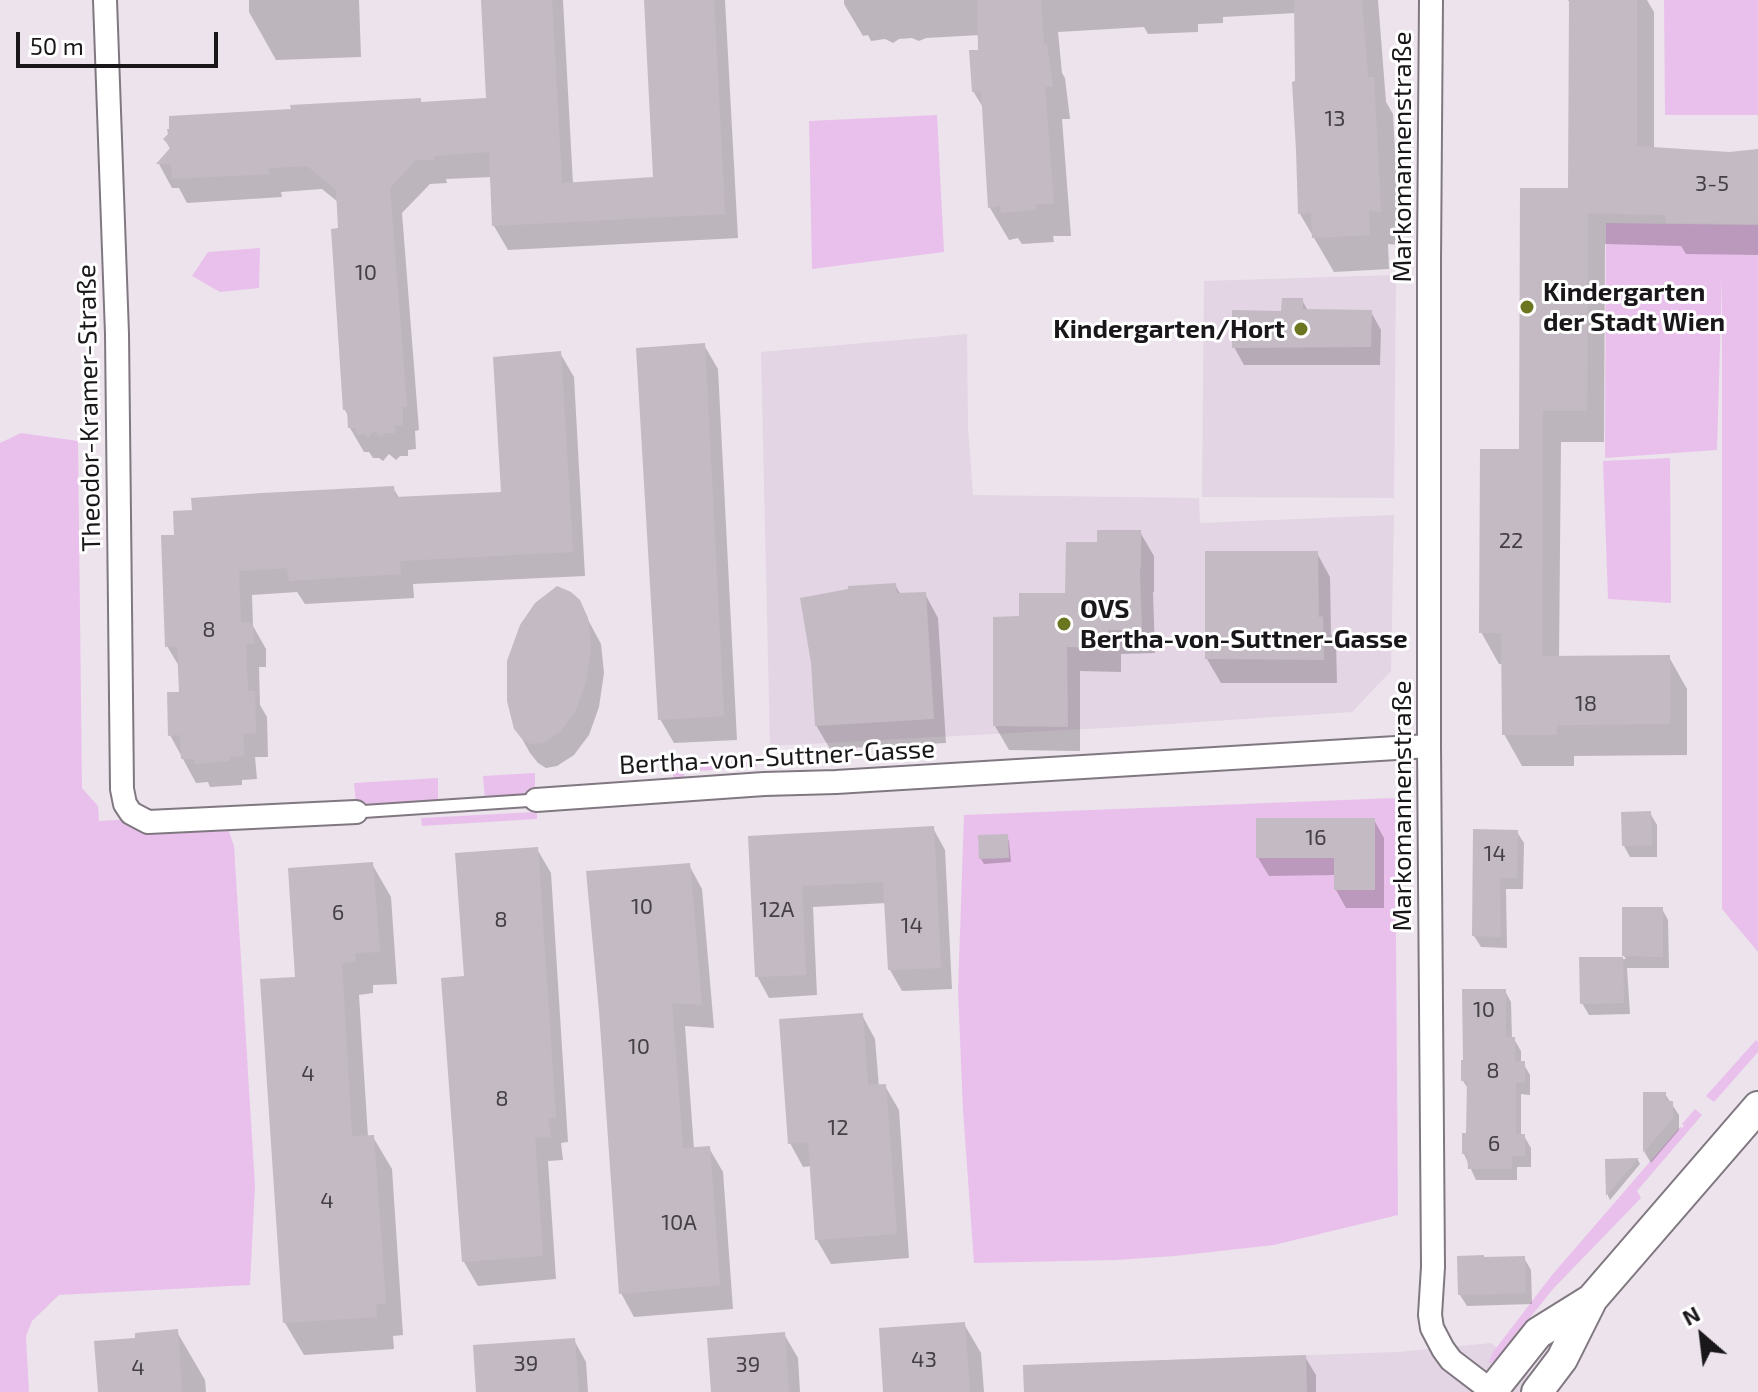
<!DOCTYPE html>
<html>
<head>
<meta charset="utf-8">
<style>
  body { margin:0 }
  #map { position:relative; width:1758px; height:1392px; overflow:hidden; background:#ece3ec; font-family:"Exo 2",sans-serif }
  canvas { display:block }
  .north { position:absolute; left:1662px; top:1296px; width:80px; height:80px; -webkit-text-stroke:6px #fff; paint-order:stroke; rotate:332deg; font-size:22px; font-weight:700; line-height:32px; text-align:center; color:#1a171a }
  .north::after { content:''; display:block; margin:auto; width:28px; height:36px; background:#1a171a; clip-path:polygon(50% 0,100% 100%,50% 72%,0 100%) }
  .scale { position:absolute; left:16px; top:32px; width:202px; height:36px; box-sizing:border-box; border:4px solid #1a171a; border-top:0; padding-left:10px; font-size:24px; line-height:28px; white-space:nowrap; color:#1a171a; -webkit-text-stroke:6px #fff; paint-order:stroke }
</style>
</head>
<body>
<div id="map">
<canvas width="1758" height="1392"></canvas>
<div class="north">N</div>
<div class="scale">50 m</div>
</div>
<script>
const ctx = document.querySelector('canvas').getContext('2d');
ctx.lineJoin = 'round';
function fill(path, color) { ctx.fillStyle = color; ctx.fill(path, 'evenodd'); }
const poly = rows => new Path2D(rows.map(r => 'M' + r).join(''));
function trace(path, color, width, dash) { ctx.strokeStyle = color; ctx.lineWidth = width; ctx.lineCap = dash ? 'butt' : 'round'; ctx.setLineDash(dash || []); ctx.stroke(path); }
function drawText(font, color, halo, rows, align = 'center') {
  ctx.font = font + ' "Exo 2",sans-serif'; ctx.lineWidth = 6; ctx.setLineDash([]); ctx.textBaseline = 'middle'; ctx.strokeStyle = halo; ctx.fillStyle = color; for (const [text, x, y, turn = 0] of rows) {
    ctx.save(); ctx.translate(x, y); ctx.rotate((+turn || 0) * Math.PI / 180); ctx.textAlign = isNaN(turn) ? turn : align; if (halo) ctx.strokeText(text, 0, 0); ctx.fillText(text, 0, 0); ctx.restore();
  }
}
const built = poly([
  [1396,275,1394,498,1202,497,1204,281],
  [967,334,968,427,973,495,1199,498,1200,523,1394,515,1391,671,1352,712,1123,727,770,746,761,352],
  [1491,1343,1547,1391,1546,1392,1024,1392,1023,1365,1398,1352]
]);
const green = poly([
  [1664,0,1758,0,1758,115,1665,115],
  [937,115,944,252,812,269,809,121],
  [1606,223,1758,225,1758,952,1722,909,1722,277,1717,450,1605,458],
  [260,248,259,288,220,292,192,276,208,252],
  [21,433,78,441,82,788,98,806,99,821,223,814,234,846,255,1185,250,1285,59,1295,32,1321,26,1336,29,1392,0,1392,0,443],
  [1670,458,1671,603,1608,599,1603,461],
  [756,760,756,767,684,772,684,777,680,779,676,779,673,776,673,765],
  [535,773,535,796,485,799,483,776],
  [438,778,438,801,359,806,356,804,354,783],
  [1395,798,1398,1215,1274,1245,1175,1256,1115,1260,974,1263,963,1110,958,991,964,815],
  [535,812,537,814,537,819,422,826,421,818],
  [1756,1040,1758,1042,1758,1052,1714,1102,1706,1096],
  [1695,1109,1702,1115,1637,1191,1641,1198,1553,1289,1495,1361,1488,1364,1493,1352,1552,1275,1680,1127,1682,1128,1684,1126,1682,1124]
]);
const shadow = poly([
  [249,0,359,0,361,57,276,60,249,12],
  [484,0,563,0,573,184,655,179,646,0,725,0,738,238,508,250,494,226,492,177,446,179,447,183,430,184,402,213,419,430,415,431,416,449,408,450,408,456,400,456,396,460,389,454,383,461,379,458,373,458,369,452,364,452,350,428,349,418,345,410,338,202,322,189,281,192,282,197,187,203,179,188,172,188,159,164,171,150,165,140,422,104,488,100],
  [844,0,1378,0,1386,102,1393,114,1400,245,1388,244,1389,269,1334,272,1300,214,1296,13,1223,17,1223,23,1198,24,1198,32,1148,34,1144,27,1058,32,1062,73,1065,78,1070,119,1062,119,1071,236,1053,236,1054,242,1022,244,1018,238,1009,240,990,208,984,109,973,91,981,52,980,35,926,38,919,41,912,38,899,39,893,43,885,39,871,41,868,35,863,36,844,4],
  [1567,0,1647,0,1654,12,1654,149,1729,154,1758,151,1758,255,1686,254,1681,246,1605,244,1604,442,1561,442,1559,658,1669,657,1687,689,1687,755,1574,756,1574,766,1522,766,1504,734,1504,664,1499,664,1481,632,1521,451,1570,190,1571,2],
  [1302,300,1308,311,1371,312,1381,330,1380,365,1244,365,1234,347],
  [704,345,718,369,737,740,674,743,660,719],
  [560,353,574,377,585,576,413,584,414,598,305,604,297,592,252,595,253,626,266,649,266,667,259,667,260,705,267,717,268,757,255,757,257,779,242,780,242,785,210,787,208,782,196,783,170,735,181,694,180,668,167,646,176,536,393,488,400,499,503,493],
  [1140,532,1154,556,1154,592,1153,592,1155,653,1121,654,1121,672,1080,671,1080,751,1009,750,995,726,1021,617,1067,595,1099,544],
  [1317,553,1330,577,1331,634,1336,642,1337,683,1221,683,1207,659],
  [895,585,901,595,925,594,938,618,946,743,830,749,816,725],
  [578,601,601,644,604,673,599,707,589,735,574,755,557,766,546,768,538,763,530,753,516,728],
  [1650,813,1657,825,1657,857,1630,857,1624,846],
  [1374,820,1384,838,1384,908,1346,908,1336,890,1336,875,1269,876,1258,858],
  [933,828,945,850,952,989,902,991,890,970,886,903,813,907,817,995,769,998,757,976,750,838],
  [1517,832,1524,843,1523,889,1506,889,1507,948,1481,947,1474,936],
  [1006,836,1009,841,1011,862,984,864,981,859],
  [537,849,551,873,568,1142,561,1143,563,1160,548,1161,556,1279,478,1286,464,1262,466,978],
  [372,864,391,897,397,984,373,985,373,993,359,995,368,1137,373,1137,392,1169,403,1335,393,1336,394,1349,304,1355,285,1323,297,979],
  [689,865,702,889,714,1028,685,1026,694,1149,709,1148,723,1172,733,1309,634,1317,621,1293],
  [1662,909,1668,920,1669,968,1627,968,1630,1014,1589,1015,1582,1003,1581,959,1626,959,1624,956],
  [1505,991,1511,1002,1512,1039,1514,1039,1521,1051,1521,1063,1523,1063,1530,1075,1530,1095,1521,1094,1521,1136,1524,1136,1531,1148,1531,1167,1517,1167,1517,1180,1476,1180,1464,1154,1468,1135,1469,1090,1463,1081],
  [862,1015,875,1039,879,1087,885,1086,899,1110,909,1258,831,1264,817,1240,812,1166,803,1167,790,1143],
  [1645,1094,1665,1094,1679,1115,1679,1130,1651,1163,1645,1153],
  [1638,1160,1640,1164,1610,1200,1608,1196,1607,1161],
  [1524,1258,1531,1270,1532,1304,1467,1306,1460,1295],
  [964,1324,981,1353,984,1392,885,1392],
  [177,1332,205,1380,206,1392,100,1392,137,1339],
  [784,1334,798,1358,800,1392,713,1392],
  [574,1340,586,1362,588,1392,478,1392],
  [1305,1357,1316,1375,1316,1392,1026,1392]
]);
const building = poly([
  [481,0,552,0,562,183,653,177,644,0,714,0,725,214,492,226,489,152,434,156,434,160,416,160,390,188,407,407,403,407,403,425,395,426,395,433,386,433,381,437,374,431,368,438,364,434,357,435,356,428,348,428,347,410,343,410,331,229,338,228,336,190,307,166,269,168,269,174,172,179,171,164,156,164,171,147,163,139,168,134,167,129,169,129,169,116,291,109,290,105,421,98,421,102,486,98],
  [977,0,1041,0,1044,44,1047,44,1053,87,1045,87,1054,204,1036,204,1036,210,1001,213,1000,205,988,208,981,91,972,92,969,50,978,50],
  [1294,0,1362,0,1368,77,1374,77,1381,212,1369,210,1370,235,1312,238,1311,213,1298,214,1296,150,1292,82,1295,81],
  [1569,0,1637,0,1637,146,1729,152,1758,149,1758,224,1666,223,1666,215,1588,213,1587,411,1543,411,1542,656,1670,655,1670,724,1557,725,1557,735,1502,735,1501,633,1479,633,1480,449,1519,449,1520,188,1568,188],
  [1282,298,1303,298,1303,309,1372,310,1371,347,1232,348,1232,310,1281,311],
  [705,343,724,716,658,720,636,348],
  [561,351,573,552,400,561,401,574,289,581,287,568,239,571,241,622,253,623,254,643,246,644,248,691,255,691,256,733,243,734,244,756,230,757,230,761,195,764,194,759,181,759,180,735,168,736,167,692,179,692,177,646,165,647,161,535,174,535,173,511,192,510,191,498,262,493,394,486,395,497,501,492,493,357],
  [1097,530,1141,530,1141,568,1140,569,1142,630,1108,630,1108,648,1067,647,1068,727,993,726,993,617,1019,616,1019,593,1065,593,1066,542,1097,542],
  [1205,551,1318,551,1319,617,1323,616,1324,660,1205,659],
  [896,583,897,593,926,592,934,719,815,726,811,663,800,598,848,589,848,586],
  [557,586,571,592,580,600,588,618,591,648,586,682,576,710,561,731,543,743,531,744,522,739,514,729,507,701,507,661,520,625,535,603],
  [1651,811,1652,845,1622,846,1621,812],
  [1256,818,1375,818,1375,890,1334,890,1334,858,1256,858],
  [934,826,941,968,888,970,883,882,802,886,806,975,755,977,748,836],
  [1473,829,1518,830,1517,878,1500,878,1501,937,1472,936],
  [1008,834,1009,858,979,859,978,835],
  [538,847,556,1118,548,1119,551,1137,535,1138,543,1256,462,1262,441,978,464,976,455,853],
  [373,862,380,952,355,953,356,961,342,963,352,1136,374,1135,386,1303,376,1304,377,1317,283,1323,260,979,295,977,288,868],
  [690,863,702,1005,672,1003,683,1148,710,1146,720,1285,619,1294,599,1011,586,871],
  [1622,907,1663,907,1663,957,1622,956],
  [1579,957,1623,957,1624,1003,1580,1004],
  [1462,989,1506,989,1506,1037,1515,1037,1515,1061,1525,1061,1525,1083,1516,1083,1516,1134,1525,1134,1525,1156,1512,1156,1512,1169,1468,1169,1467,1154,1462,1154,1462,1133,1466,1133,1467,1081,1461,1081,1461,1060,1463,1060],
  [863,1013,868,1085,886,1084,897,1234,815,1240,808,1142,788,1144,779,1019],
  [1643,1092,1666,1092,1666,1101,1673,1101,1673,1118,1643,1153],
  [1639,1158,1606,1196,1605,1159],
  [1484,1255,1484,1257,1525,1256,1526,1293,1458,1295,1457,1256],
  [965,1322,970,1392,883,1392,879,1328],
  [178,1329,182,1392,98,1392,94,1341,135,1338,135,1333],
  [785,1332,789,1392,711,1392,707,1338],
  [575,1338,579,1392,476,1392,473,1345],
  [1306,1355,1307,1392,1024,1392,1023,1365]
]);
const service = poly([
  [356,812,536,800]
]);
const minor = poly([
  [105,0,117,334,122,789,125,804,131,813,148,822,356,812],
  [1431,0,1429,261,1429,746,1433,1267,1430,1315,1432,1328,1443,1349,1451,1360,1493,1392],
  [536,800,764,784,836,782,1429,746]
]);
const secondary = poly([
  [1491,1392,1538,1333,1591,1300],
  [1537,1392,1562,1359,1592,1299,1758,1107]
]);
const markers = [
  [1527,307,8,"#6c751f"],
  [1301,329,8,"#6c751f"],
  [1064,624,8,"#6c751f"]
];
const numberNames = [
  ["13",1335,119],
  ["3-5",1712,184],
  ["10",366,273],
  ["22",1511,541],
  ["8",209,630],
  ["18",1586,704],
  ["16",1316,838],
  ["14",1495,854],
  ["10",642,907],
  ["12A",777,910],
  ["6",338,913],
  ["8",501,920],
  ["14",912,926],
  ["10",1484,1010],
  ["10",639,1047],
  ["8",1493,1071],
  ["4",308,1074],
  ["8",502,1099],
  ["12",838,1128],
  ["6",1494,1144],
  ["4",327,1201],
  ["10A",679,1223],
  ["43",924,1360],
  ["39",526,1364],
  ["39",748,1365],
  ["4",138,1368]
];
const streetNames = [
  ["Markomannenstraße",1402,157,-90],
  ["Theodor-Kramer-Straße",89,408,-91],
  ["Bertha-von-Suttner-Gasse",777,757,-3],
  ["Markomannenstraße",1402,806,-90]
];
const poiNames = [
  ["Kindergarten",1543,292],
  ["der Stadt Wien",1543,322],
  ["Kindergarten/Hort",1285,329,"right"],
  ["OVS",1080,609],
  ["Bertha-von-Suttner-Gasse",1080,639]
];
fill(built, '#e3d5e4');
fill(green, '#e9c0eb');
fill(shadow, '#0003');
fill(building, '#c3bac3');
trace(service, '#807880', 15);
trace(minor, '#807880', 26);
trace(secondary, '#807880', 34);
trace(service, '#fff', 11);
trace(minor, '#fff', 22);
trace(secondary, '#fff', 30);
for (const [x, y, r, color] of markers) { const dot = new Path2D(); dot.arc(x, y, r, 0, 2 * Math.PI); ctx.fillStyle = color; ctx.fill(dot); trace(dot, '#fff', 3); }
drawText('22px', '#444044', null, numberNames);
drawText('26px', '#1a171a', '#fff', streetNames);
drawText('bold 26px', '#1a171a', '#fff', poiNames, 'left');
</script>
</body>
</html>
